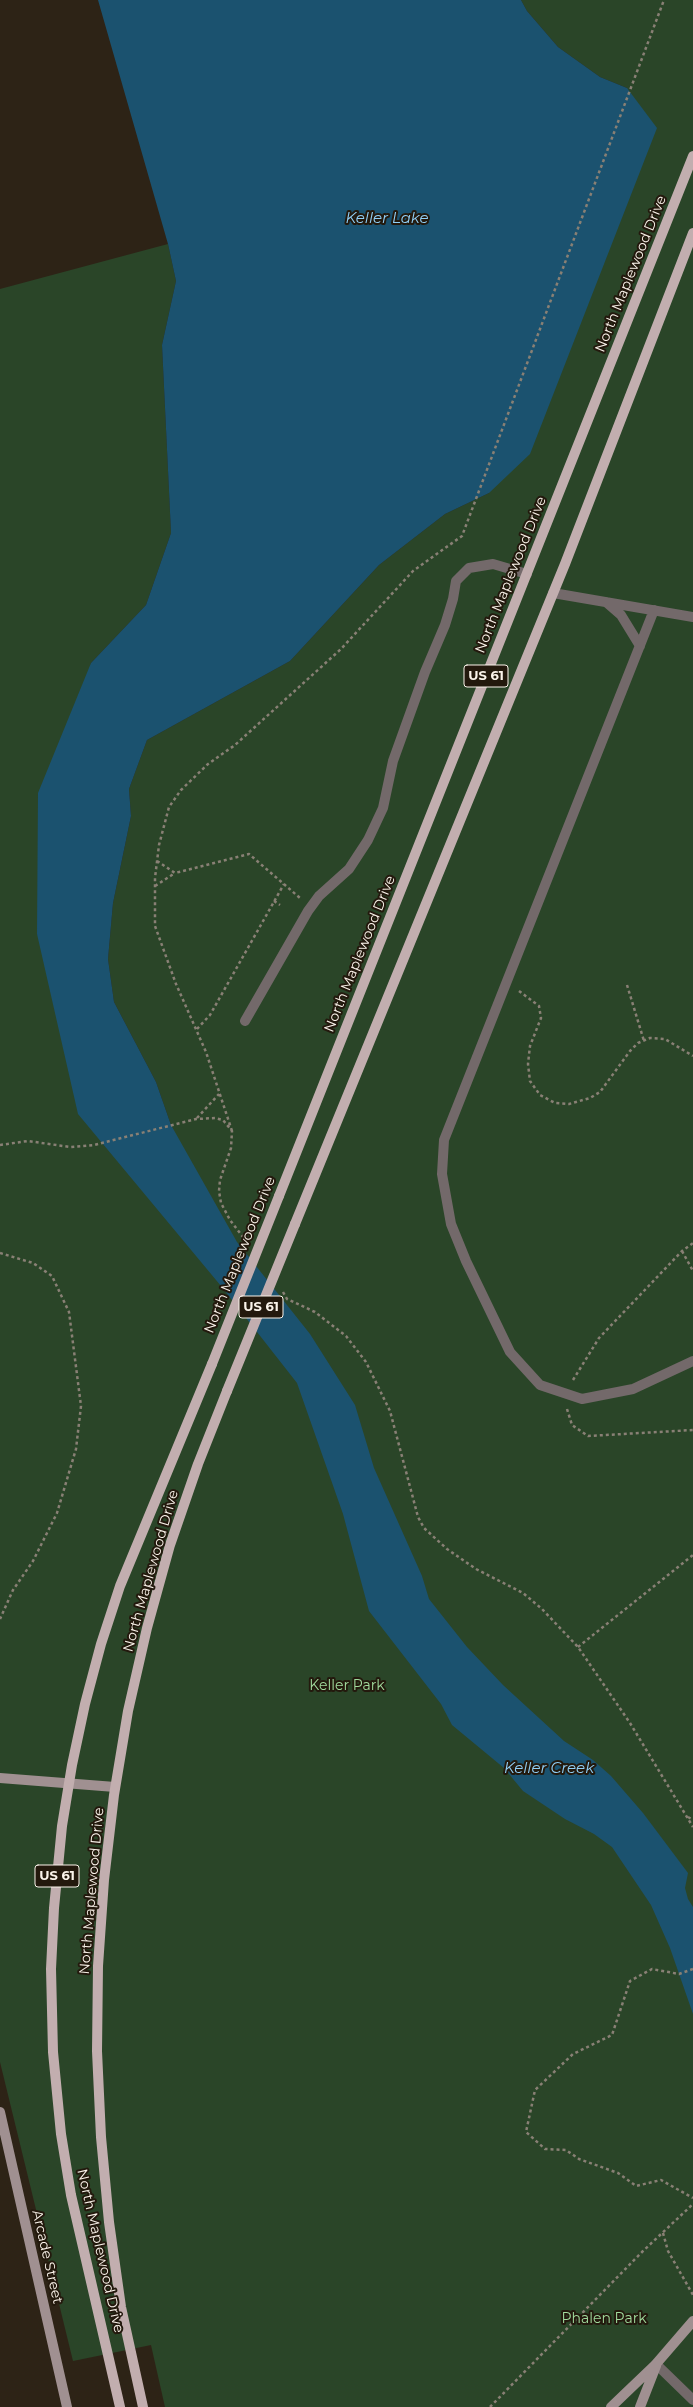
<!DOCTYPE html>
<html>
<head>
<meta charset="utf-8">
<style>
  body { margin:0 }
  canvas { display:block; background:#2d2316 }
</style>
</head>
<body>
<canvas width="693" height="2407"></canvas>
<script>
const ctx = document.querySelector('canvas').getContext('2d');
ctx.lineJoin = 'round';
function fill(path, color) { ctx.fillStyle = color; ctx.fill(path, 'evenodd'); }
const poly = rows => new Path2D(rows.map(r => 'M' + r).join(''));
function trace(path, color, width, dash) { ctx.strokeStyle = color; ctx.lineWidth = width; ctx.lineCap = dash ? 'butt' : 'round'; ctx.setLineDash(dash || []); ctx.stroke(path); }
function drawText(font, color, halo, rows, align = 'center') {
  ctx.font = font + ' Montserrat,sans-serif'; ctx.lineWidth = 4; ctx.setLineDash([]); ctx.textBaseline = 'middle'; ctx.strokeStyle = halo; ctx.fillStyle = color; for (const [text, x, y, turn = 0] of rows) {
    ctx.save(); ctx.translate(x, y); ctx.rotate((+turn || 0) * Math.PI / 180); ctx.textAlign = isNaN(turn) ? turn : align; if (halo) ctx.strokeText(text, 0, 0); ctx.fillText(text, 0, 0); ctx.restore();
  }
}
const green = poly([
  [521,0,693,0,693,2407,165,2407,151,2345,73,2361,0,2062,0,289,168,244,176,281,162,345,171,533,146,605,91,663,37,934,171,1125,156,1082,114,1002,108,959,113,903,131,816,129,789,147,740,290,661,379,565,445,514,489,493,627,88,600,77,558,47,527,11]
]);
const water = poly([
  [98,0,521,0,527,11,558,47,600,77,627,88,657,128,530,454,489,493,445,514,379,565,290,661,147,740,129,789,131,816,113,903,108,959,114,1002,156,1082,171,1125,237,1242,310,1334,355,1405,374,1468,422,1576,429,1599,467,1647,503,1685,564,1741,593,1760,611,1776,643,1813,688,1873,685,1888,688,1899,693,1907,693,2014,670,1948,651,1905,612,1847,594,1834,565,1819,523,1791,504,1768,452,1725,441,1704,369,1611,343,1514,297,1383,221,1286,78,1114,37,934,38,793,91,663,146,605,171,533,162,345,176,281,168,244]
]);
const path = poly([
  [157,861,175,873,249,854,300,898],
  [155,886,175,873],
  [274,901,280,905],
  [627,985,644,1041],
  [519,991,539,1006,541,1018,530,1046,528,1064,530,1081,540,1095,555,1103,569,1104,590,1098,600,1092,630,1051,638,1043,650,1038,665,1039,693,1056],
  [197,1029,210,1015,284,884],
  [197,1118,219,1094],
  [232,1131,206,1052,176,984,155,926,155,878,159,845,169,807,181,790,208,764,235,745,341,649,413,571,462,536,664,0],
  [0,1145,28,1141,70,1147,94,1145,196,1119,215,1118,223,1120,232,1131,231,1148,220,1180,219,1191,221,1203,230,1220,246,1241],
  [682,1251,693,1271],
  [0,1253,33,1263,52,1276,69,1312,81,1406,76,1449,57,1513,33,1561,13,1590,0,1619],
  [283,1292,287,1299,315,1312,346,1336,366,1362,390,1411,418,1517,424,1528,447,1549,476,1569,523,1593,542,1609,578,1647,630,1723,693,1827],
  [573,1380,599,1338,682,1251,693,1243],
  [567,1409,572,1425,588,1436,693,1430],
  [578,1647,693,1555],
  [688,1817,693,1820],
  [693,1969,679,1974,652,1969,630,1981,612,2035,573,2054,535,2090,526,2132,545,2149,566,2150,579,2159,618,2173,636,2186,661,2180,693,2198],
  [663,2233,668,2251,693,2295],
  [490,2407,643,2251,693,2204]
]);
const lane = poly([
  [553,593,693,617],
  [606,602,621,615,640,646],
  [654,610,444,1140,442,1174,451,1224,466,1261,510,1352,540,1385,582,1399,633,1389,693,1361],
  [245,1021,308,911,319,896,349,869,368,840,383,808,393,761,425,672,445,625,453,599,456,581,469,568,493,564,527,574],
  [656,2364,693,2400]
]);
const secondary = poly([
  [0,1778,115,1787],
  [0,2112,67,2407],
  [611,2407,656,2364,693,2321],
  [640,2407,656,2366]
]);
const primary = poly([
  [279,1196,693,156],
  [295,1224,565,564,693,233],
  [120,2407,71,2195,61,2134,53,2052,51,1969,54,1908,62,1826,72,1765,85,1704,101,1644,120,1586,212,1364],
  [143,2407,121,2307,109,2222,101,2137,97,2051,98,1966,104,1880,114,1795,128,1711,147,1628,170,1545,198,1464,227,1391]
]);
const primaryBridge = poly([
  [212,1364,279,1196],
  [227,1391,295,1224]
]);
const shields = [
  [486,676,44],
  [261,1307,44],
  [57,1876,44]
];
const shieldNames = [
  ["US 61",486,676],
  ["US 61",261,1307],
  ["US 61",57,1876]
];
const streetNames = [
  ["North Maplewood Drive",631,274,-68],
  ["North Maplewood Drive",511,575,-68],
  ["North Maplewood Drive",360,954,-68],
  ["North Maplewood Drive",240,1255,-68],
  ["North Maplewood Drive",151,1571,-74],
  ["North Maplewood Drive",92,1891,-85],
  ["North Maplewood Drive",100,2251,77],
  ["Arcade Street",47,2257,77]
];
const parkNames = [
  ["Keller Park",347,1686],
  ["Phalen Park",604,2319]
];
const waterNames = [
  ["Keller Lake",387,219],
  ["Keller Creek",549,1769]
];
fill(green, '#2a4528');
fill(water, '#1b526f');
trace(path, '#898075', 2.5, [3, 3]);
trace(lane, '#73696a', 10);
trace(secondary, '#a09091', 10);
trace(primary, '#c2aeaf', 10);
trace(primaryBridge, '#c2aeaf', 10);
for (const [x, y, w] of shields) { const box = new Path2D(); box.roundRect(x - w / 2, y - 11, w, 22, 3); ctx.fillStyle = '#23190d'; ctx.fill(box); trace(box, '#fbf4eb', 1); }
drawText('bold 13px', '#fbf4eb', null, shieldNames);
drawText('14px', '#fbf4eb', '#23190d', streetNames);
drawText('14px', '#a2dc9e', '#23190d', parkNames);
drawText('italic 15px', '#92d0f7', '#23190d', waterNames);
</script>
</body>
</html>
